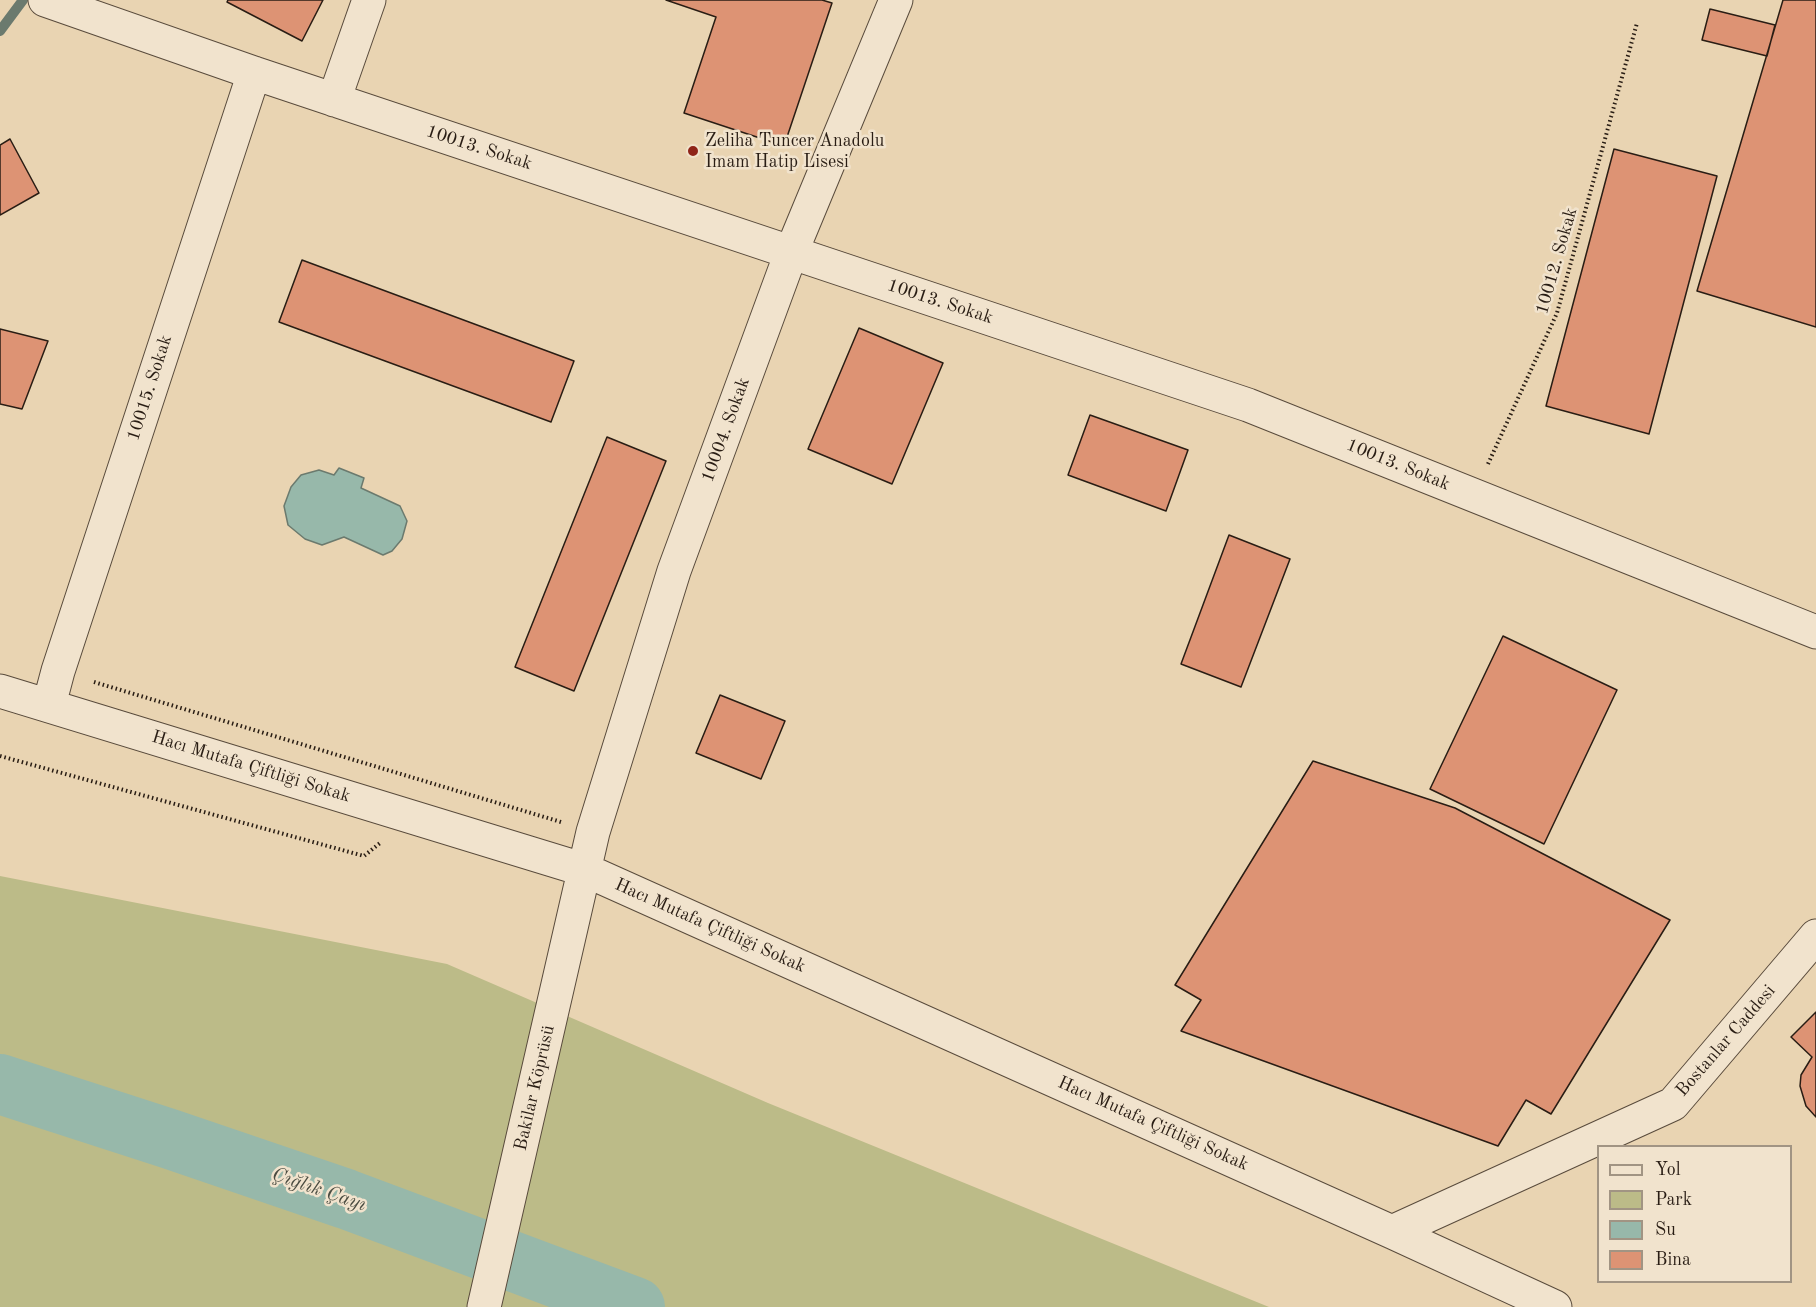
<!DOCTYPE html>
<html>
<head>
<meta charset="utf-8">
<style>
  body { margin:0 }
  #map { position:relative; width:1816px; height:1307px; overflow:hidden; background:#e9d4b2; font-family:"Old Standard TT",serif }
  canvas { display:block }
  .legend { position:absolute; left:1597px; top:1145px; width:195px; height:138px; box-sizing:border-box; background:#f1e3cd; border:2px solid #a19483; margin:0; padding:8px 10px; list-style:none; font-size:18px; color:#291d14 }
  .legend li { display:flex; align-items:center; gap:12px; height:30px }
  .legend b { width:30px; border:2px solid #a19483 }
</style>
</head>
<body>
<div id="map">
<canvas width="1816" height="1307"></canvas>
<ul class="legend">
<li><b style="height:8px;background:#f1e3cd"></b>Yol</li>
<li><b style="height:16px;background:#bcbb88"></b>Park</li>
<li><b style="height:16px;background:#97b8aa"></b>Su</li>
<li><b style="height:16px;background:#dd9374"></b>Bina</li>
</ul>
</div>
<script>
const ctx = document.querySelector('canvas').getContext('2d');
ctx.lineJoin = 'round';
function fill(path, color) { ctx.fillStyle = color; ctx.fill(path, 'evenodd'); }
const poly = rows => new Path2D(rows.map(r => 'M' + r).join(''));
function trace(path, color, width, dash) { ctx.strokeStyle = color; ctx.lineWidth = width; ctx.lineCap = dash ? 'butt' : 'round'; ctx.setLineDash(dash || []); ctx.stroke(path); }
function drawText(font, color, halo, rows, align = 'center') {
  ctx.font = font + ' "Old Standard TT",serif'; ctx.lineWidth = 5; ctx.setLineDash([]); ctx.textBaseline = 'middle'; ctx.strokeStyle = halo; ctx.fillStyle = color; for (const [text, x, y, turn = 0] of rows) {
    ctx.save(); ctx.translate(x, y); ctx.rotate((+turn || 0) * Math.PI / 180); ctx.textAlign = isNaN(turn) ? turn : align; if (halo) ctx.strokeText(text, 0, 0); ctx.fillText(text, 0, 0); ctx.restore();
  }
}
const green = poly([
  [0,876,447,964,768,1103,1269,1307,0,1307]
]);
const water = poly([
  [339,468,364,478,361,488,400,506,407,521,402,539,392,551,383,555,344,537,322,545,305,539,288,525,284,506,291,487,301,475,319,470,334,475,339,468]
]);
const stream = poly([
  [0,31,23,0]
]);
const river = poly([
  [0,1084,170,1139,346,1199,635,1307]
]);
const building = poly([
  [228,0,323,0,302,41,227,2,228,0],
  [666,0,822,0,832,3,784,146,684,113,716,17,666,0],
  [1783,0,1816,0,1816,327,1697,291,1783,0],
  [1710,9,1775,25,1767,56,1702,40,1710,9],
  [10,139,39,193,0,215,0,145,10,139],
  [1614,149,1717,176,1649,434,1546,406,1614,149],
  [302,260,574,361,551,422,279,322,302,260],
  [859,328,943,363,892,484,808,449,859,328],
  [0,329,48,341,22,409,0,404,0,329],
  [1090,415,1188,450,1166,511,1068,475,1090,415],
  [607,437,666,461,574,691,515,667,607,437],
  [1229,535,1290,559,1241,687,1181,664,1229,535],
  [1503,636,1617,690,1544,844,1430,789,1503,636],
  [720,695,785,721,761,779,696,753,720,695],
  [1313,761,1455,808,1670,920,1551,1114,1526,1100,1498,1146,1181,1031,1201,1000,1175,985,1313,761],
  [1816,1012,1816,1117,1806,1106,1800,1086,1801,1075,1812,1057,1791,1037,1816,1012]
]);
const path = poly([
  [1488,464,1557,313,1637,23],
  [94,682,561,822],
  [0,756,364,856,380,843]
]);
const minor = poly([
  [45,0,254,73,1248,405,1816,632],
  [334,100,369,0],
  [0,691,585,870,1392,1232,1555,1307],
  [49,705,58,671,254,73],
  [1392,1232,1673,1104,1816,936],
  [484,1307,593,832,674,571,791,253,896,0]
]);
const markers = [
  [693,151,6,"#8f2418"]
];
const poiNames = [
  ["Zeliha Tuncer Anadolu",705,141],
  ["Imam Hatip Lisesi",705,162]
];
const streetNames = [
  ["10013. Sokak",479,148,18],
  ["10012. Sokak",1557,261,-74],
  ["10013. Sokak",940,302,18],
  ["10015. Sokak",150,388,-72],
  ["10004. Sokak",726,430,-70],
  ["10013. Sokak",1398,465,22],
  ["Hacı Mutafa Çiftliği Sokak",251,767,17],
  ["Hacı Mutafa Çiftliği Sokak",710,926,24],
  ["Bostanlar Caddesi",1726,1041,-49],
  ["Bakilar Köprüsü",535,1088,-77],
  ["Hacı Mutafa Çiftliği Sokak",1153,1124,24]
];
const waterNames = [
  ["Çığlık Çayı",319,1190,19]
];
fill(green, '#bcbb88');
fill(water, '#97b8aa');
trace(water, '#6b7a6e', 1.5);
trace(stream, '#6b7a6e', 10);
trace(river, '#97b8aa', 60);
fill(building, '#dd9374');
trace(building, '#291d14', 1.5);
trace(minor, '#594b3c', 35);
trace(path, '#291d14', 4, [1.5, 3]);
trace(minor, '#f1e3cd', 33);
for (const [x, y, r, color] of markers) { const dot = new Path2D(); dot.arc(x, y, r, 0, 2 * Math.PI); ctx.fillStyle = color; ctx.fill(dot); trace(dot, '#f1e3cd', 2); }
drawText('18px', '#291d14', '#f1e3cd', poiNames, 'left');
drawText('18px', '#291d14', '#f1e3cd', streetNames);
drawText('italic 20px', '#4a4c41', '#f1e3cd', waterNames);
</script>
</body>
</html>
